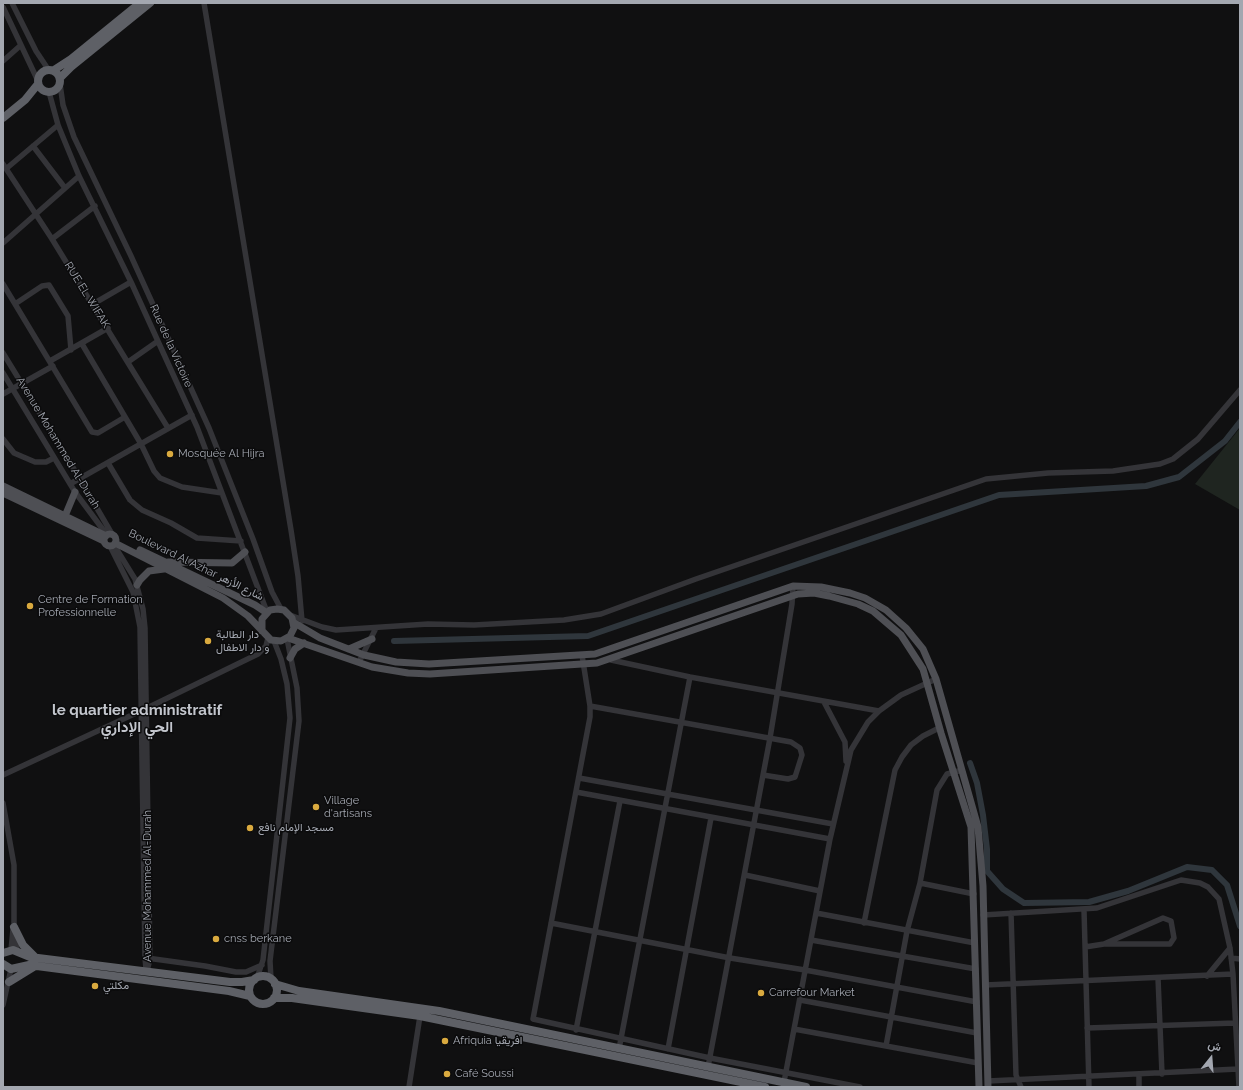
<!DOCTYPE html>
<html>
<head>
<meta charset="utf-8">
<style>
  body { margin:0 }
  #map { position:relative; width:1243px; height:1090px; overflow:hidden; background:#101011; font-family:Raleway,Vazirmatn,sans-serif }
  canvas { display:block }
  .frame { position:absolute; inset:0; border:4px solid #a3a7b0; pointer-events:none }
  .north { position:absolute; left:1191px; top:1038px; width:40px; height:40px; -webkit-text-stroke:3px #0b0b0c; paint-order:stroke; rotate:17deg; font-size:11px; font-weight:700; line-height:16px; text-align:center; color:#a3a7b0 }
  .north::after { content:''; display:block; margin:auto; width:14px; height:18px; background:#a3a7b0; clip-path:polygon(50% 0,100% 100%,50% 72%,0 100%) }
</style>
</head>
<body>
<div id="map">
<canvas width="1243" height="1090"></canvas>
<div class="frame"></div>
<div class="north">ش</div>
</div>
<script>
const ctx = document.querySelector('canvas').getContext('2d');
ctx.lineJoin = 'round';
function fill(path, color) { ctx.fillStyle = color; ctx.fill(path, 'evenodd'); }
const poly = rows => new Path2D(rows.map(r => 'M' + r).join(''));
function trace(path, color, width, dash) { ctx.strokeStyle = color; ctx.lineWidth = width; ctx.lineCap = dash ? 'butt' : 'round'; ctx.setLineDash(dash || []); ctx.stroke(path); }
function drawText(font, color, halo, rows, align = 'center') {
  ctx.font = font + ' Raleway,Vazirmatn,sans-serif'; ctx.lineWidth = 3; ctx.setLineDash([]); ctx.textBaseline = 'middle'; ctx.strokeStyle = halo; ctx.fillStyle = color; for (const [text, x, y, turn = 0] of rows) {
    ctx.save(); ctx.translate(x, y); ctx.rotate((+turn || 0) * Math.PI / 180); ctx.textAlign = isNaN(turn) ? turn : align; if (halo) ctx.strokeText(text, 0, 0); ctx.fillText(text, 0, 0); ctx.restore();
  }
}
const green = poly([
  [1240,428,1240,510,1195,484]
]);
const canal = poly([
  [394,641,588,636,999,495,1146,486,1179,477,1225,441,1240,422],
  [970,763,977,783,983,815,987,849,987,871,1003,889,1024,903,1089,902,1128,891,1187,867,1212,870,1227,885,1240,926]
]);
const minor = poly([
  [12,3,36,51,48,69],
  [204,3,291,530,298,576,302,621],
  [3,7,38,81],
  [3,61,21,45],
  [60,84,63,105,74,137,131,256,209,428,253,539,272,592,281,609],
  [49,92,58,125,79,176,131,282,197,427,267,612],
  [33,146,65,188],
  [3,164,52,239,168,428],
  [7,168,58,125],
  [52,239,95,206],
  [3,243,79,176],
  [3,284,92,432,98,433,125,417],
  [15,304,42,286,49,285,68,316,71,350],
  [93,304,131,282],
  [82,344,141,444,154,471,160,478,182,487,222,493],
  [3,353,80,479,112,534],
  [50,361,108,328],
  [128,362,158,341],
  [3,373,75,492,107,535],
  [3,394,53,366],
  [3,439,14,453,35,462,46,462,54,458],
  [108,463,130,500,142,510,171,523,197,538,241,541],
  [70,484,192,415],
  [114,545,135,579,143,609,145,628,149,894,150,959,147,971],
  [110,546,133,592,140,627,145,958,146,969],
  [290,615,322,627,336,630,428,624,474,625,564,620,601,614,696,579,986,479,1048,473,1113,471,1160,464,1173,459,1198,439,1240,390],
  [582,655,590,706,590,717,533,1019,710,1058,860,1087],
  [611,660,690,677,879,711],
  [359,662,376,628],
  [824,702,845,742,846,761],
  [590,706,791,742,800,748,802,755,795,777,788,779,763,775],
  [3,775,147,708,258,654,266,646,268,638],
  [579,778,833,824],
  [576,792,830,839],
  [3,803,14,865,14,927,17,951],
  [745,875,820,891],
  [920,883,974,894],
  [1084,910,1089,1087],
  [816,913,975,943],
  [1011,913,1016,1075,1021,1087],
  [983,915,1097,908,1181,880,1200,883,1208,887,1219,899,1230,948,1233,974,1239,1087],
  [551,923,730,958,805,970,977,1002],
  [864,923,895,770,902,757,911,745,923,736,939,728],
  [811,940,976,969],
  [1085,947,1104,944,1163,918,1171,921,1174,938,1170,944,1104,944],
  [11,950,13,929],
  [147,958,205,966,236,972,246,972,262,965],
  [1231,958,1240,959],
  [1207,976,1230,948],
  [257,978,263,960,290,718,287,684,281,659,274,641],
  [1158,978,1162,1074],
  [271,979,270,961,299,721,297,688,287,639],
  [985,985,1233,974],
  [800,1000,977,1033],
  [3,1005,11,969],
  [1087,1028,1235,1023],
  [794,1029,978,1063],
  [576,1030,620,801],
  [886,1046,907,931,920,883,937,790,947,774,962,770],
  [619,1049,690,677],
  [668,1049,711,818],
  [708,1067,770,738,792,604,793,586],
  [1139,1075,1139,1087],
  [988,1081,1238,1069],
  [784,1082,830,839,851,750,868,722,879,711,901,695,936,679],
  [409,1087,420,1016]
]);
const major = poly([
  [3,486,106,536],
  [3,493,104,541],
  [65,516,75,492],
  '104 540a6 6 0 1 1 12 0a6 6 0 1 1-12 0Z',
  [115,543,223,598,248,616,271,640,281,641,290,636,294,628,292,618,284,610,277,609,270,610,262,619,262,631],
  [140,550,255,605,267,613],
  [168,562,232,563,245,552],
  [137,585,140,580,149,571,164,569],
  [293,622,320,638,364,655,396,662,429,664,595,654,793,586,821,587,850,593,865,598,886,610,906,628,923,649,936,679,978,827,983,886,988,1087],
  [288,638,372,667,408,673,430,674,597,663,798,594,814,593,829,596,858,604,873,611,901,635,923,669,941,733,971,827,979,1087],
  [349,649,372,639],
  [290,658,295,649,304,643]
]);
const highway = poly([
  '38 81a11 11 0 1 1 22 0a11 11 0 1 1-22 0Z',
  [54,70,71,59,140,3],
  [60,78,71,67,150,3],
  [3,118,25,100,38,84],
  [14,927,23,945,36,958],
  [3,953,13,950,30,957,230,982,242,982,254,980],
  [3,964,11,969,29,965,229,991,250,996],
  '249 990a14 14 0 1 1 28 0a14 14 0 1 1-28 0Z',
  [9,982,35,966],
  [275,984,299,991,439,1011,806,1087],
  [274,998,292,998,420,1016,765,1087]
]);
const markers = [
  [170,454,4,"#daaa3f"],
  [30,606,4,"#daaa3f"],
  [208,641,4,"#daaa3f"],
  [316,807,4,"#daaa3f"],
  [250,828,4,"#daaa3f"],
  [216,939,4,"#daaa3f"],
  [95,986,4,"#daaa3f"],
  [761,993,4,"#daaa3f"],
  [445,1041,4,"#daaa3f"],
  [447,1074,4,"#daaa3f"]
];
const streetNames = [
  ["RUE EL WIFAK",87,295,58],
  ["Rue de la Victoire",171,346,66],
  ["Avenue Mohammed Al-Durah",58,443,59],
  ["Boulevard Al Azhar شارع الأزهر",196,565,26],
  ["Avenue Mohammed Al-Durah",148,886,-90]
];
const poiNames = [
  ["Mosquée Al Hijra",178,454],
  ["Centre de Formation",38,600],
  ["Professionnelle",38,613],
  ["دار الطالبة",216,635],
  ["و دار الاطفال",216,648],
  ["Village",324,801],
  ["d'artisans",324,814],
  ["مسجد الإمام نافع",258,828],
  ["cnss berkane",224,939],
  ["مكلتي",103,986],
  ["Carrefour Market",769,993],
  ["Afriquia افريقيا",453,1041],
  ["Café Soussi",455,1074]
];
const districtNames = [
  ["le quartier administratif",137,710],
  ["الحي الإداري",137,727]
];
fill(green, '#1f2520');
trace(canal, '#2f363c', 6);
trace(minor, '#343438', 5.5);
trace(major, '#4e4f54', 7);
trace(highway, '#5e6066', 8);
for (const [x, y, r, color] of markers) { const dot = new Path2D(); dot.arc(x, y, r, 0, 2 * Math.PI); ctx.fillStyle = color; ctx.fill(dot); trace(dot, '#0b0b0c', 1.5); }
drawText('11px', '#a3a7b0', '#0b0b0c', streetNames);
drawText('11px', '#a3a7b0', '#0b0b0c', poiNames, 'left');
drawText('bold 15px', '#c3c6cd', '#0b0b0c', districtNames);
</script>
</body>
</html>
